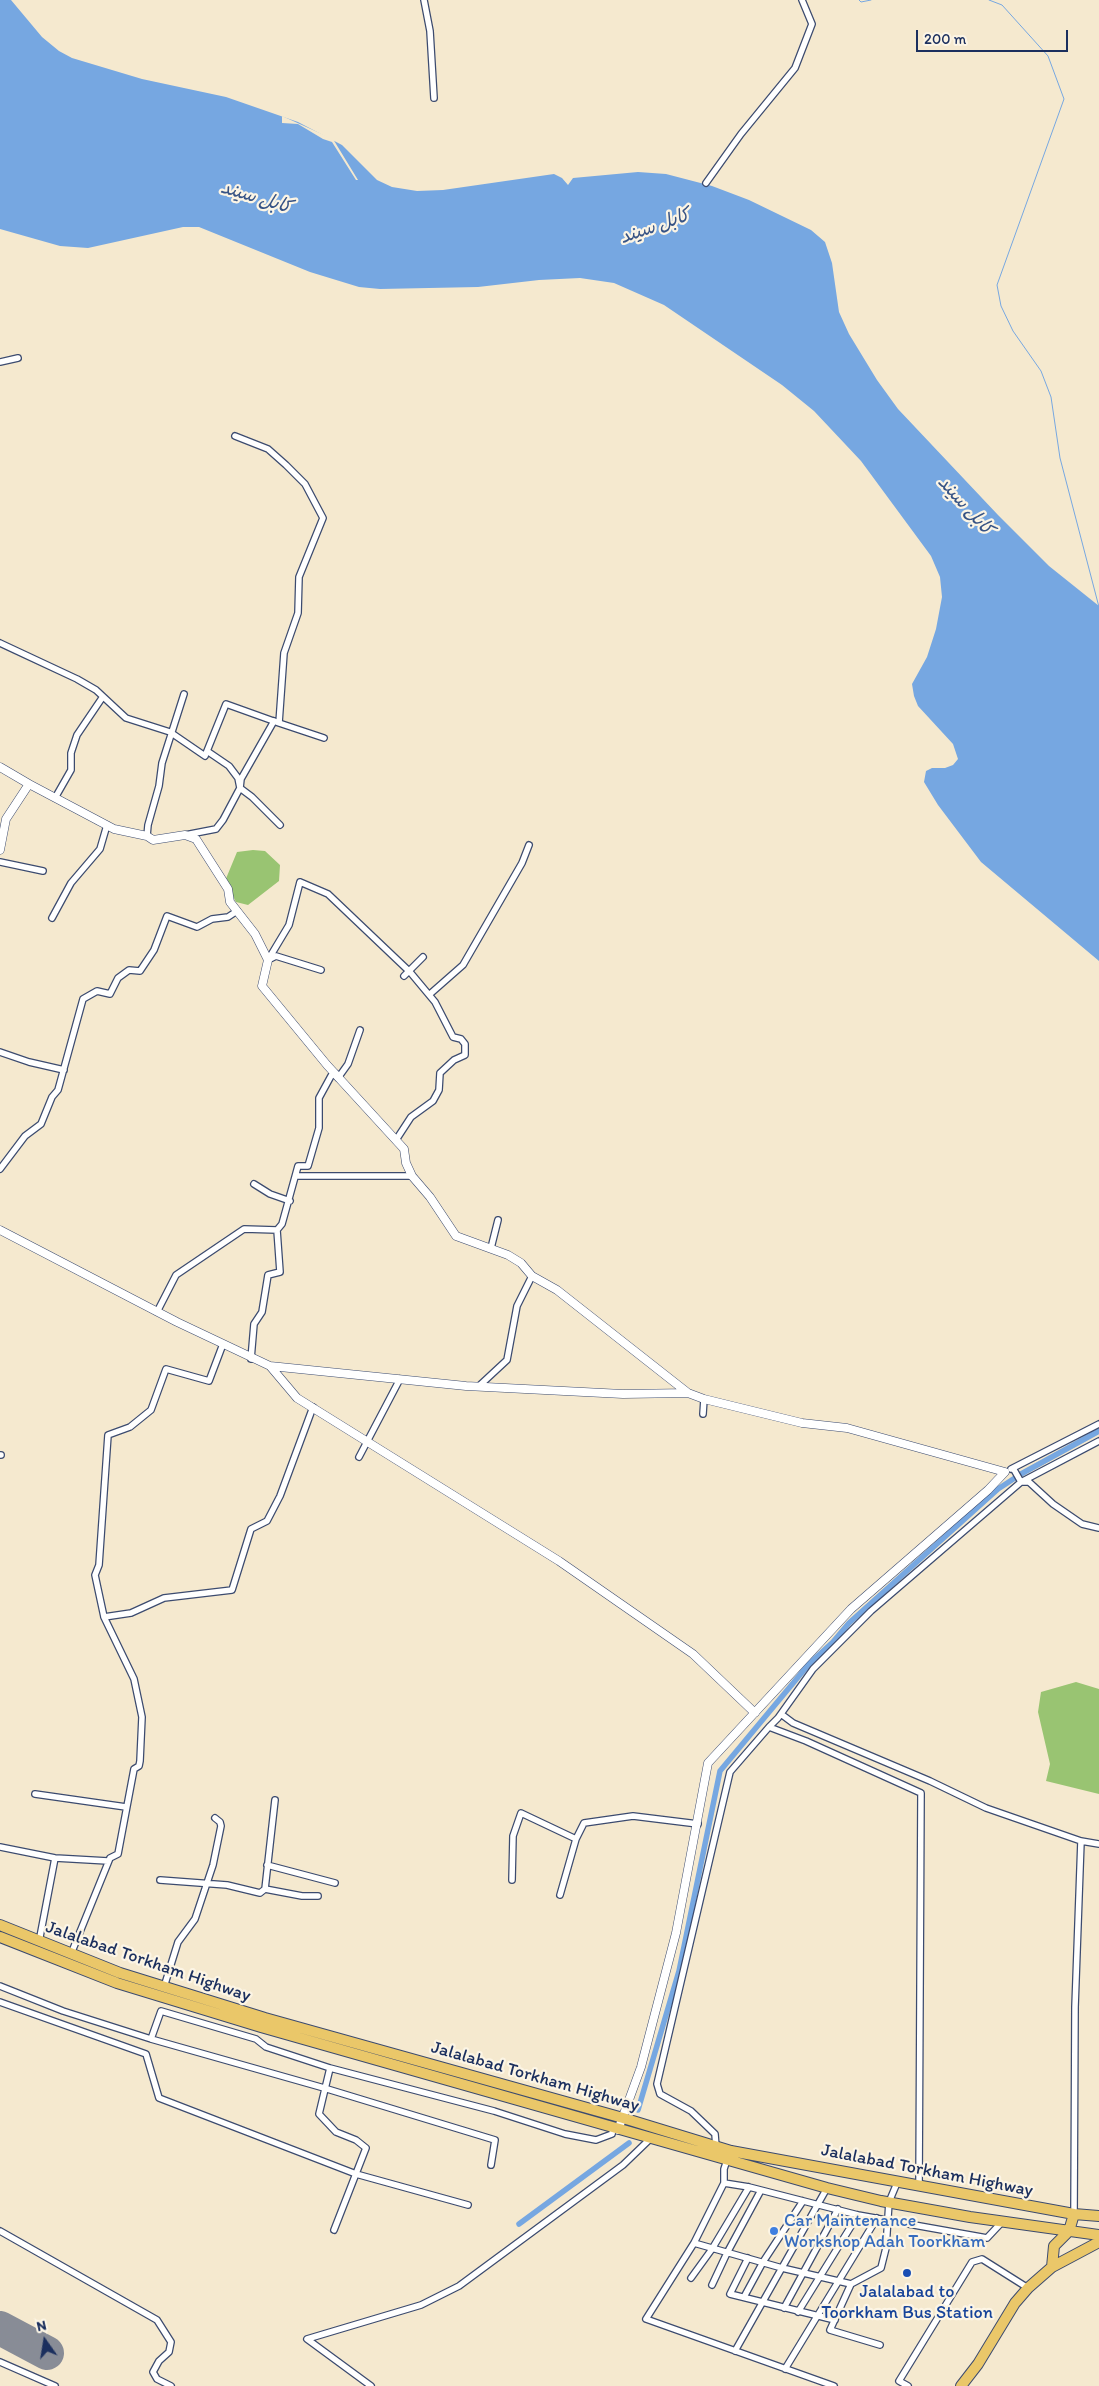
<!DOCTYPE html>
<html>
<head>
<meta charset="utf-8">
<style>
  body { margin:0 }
  #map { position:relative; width:1099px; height:2386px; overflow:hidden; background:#f5e9cf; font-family:Itim,sans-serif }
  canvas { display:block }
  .north { position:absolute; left:20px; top:2316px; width:50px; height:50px; -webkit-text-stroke:4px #fcf5e5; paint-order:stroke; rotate:347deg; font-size:14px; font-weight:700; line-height:20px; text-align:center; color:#1b2f5e }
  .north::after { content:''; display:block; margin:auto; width:18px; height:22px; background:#1b2f5e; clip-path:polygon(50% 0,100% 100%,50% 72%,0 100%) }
  .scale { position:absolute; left:916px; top:30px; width:152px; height:22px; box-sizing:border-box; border:2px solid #1b2f5e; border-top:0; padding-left:6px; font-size:15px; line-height:18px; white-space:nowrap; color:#1b2f5e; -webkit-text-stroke:4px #fcf5e5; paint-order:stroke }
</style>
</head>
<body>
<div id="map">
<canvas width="1099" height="2386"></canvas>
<div class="north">N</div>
<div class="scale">200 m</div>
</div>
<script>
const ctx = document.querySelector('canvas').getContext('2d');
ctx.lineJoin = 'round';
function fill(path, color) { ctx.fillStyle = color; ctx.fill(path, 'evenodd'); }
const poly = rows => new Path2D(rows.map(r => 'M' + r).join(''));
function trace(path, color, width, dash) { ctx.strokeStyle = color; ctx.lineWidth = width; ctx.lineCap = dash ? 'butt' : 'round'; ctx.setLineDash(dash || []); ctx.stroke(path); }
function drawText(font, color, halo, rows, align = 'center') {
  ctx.font = font + ' Itim,"Playpen Sans Arabic",sans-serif'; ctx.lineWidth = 4.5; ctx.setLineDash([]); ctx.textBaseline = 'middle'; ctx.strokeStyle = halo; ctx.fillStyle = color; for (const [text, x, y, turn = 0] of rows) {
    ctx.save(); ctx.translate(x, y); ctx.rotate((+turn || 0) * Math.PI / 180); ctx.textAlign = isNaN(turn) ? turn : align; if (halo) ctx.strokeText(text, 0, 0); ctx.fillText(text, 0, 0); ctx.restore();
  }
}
const green = poly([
  [253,850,265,851,280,865,279,881,248,905,236,902,225,881,237,852],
  [1076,1682,1099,1689,1099,1794,1046,1781,1050,1764,1038,1712,1041,1692]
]);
const water = poly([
  [0,0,11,0,42,37,59,51,72,58,142,79,226,97,298,122,342,145,377,180,392,187,417,191,443,190,554,174,562,178,568,185,573,178,638,172,666,174,712,186,749,200,811,230,825,242,832,263,839,312,849,334,877,380,898,409,998,515,1049,566,1099,606,1099,961,981,862,938,805,924,782,926,771,932,768,945,768,953,765,958,759,953,744,918,706,914,696,912,684,927,657,936,629,942,597,940,577,931,556,861,461,814,411,782,385,664,305,614,283,580,278,539,280,478,287,380,289,359,287,310,272,199,227,183,227,88,248,60,246,0,229]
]);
const pier = poly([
  [282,116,333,139,358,180,356,180,332,142,323,139,298,124,282,123]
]);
const stream = poly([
  [859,0,861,2,871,0],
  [989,0,1002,5,1048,56,1064,99,997,285,1001,306,1013,331,1041,371,1051,397,1060,458,1099,607]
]);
const canal = poly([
  [638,2110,679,1971,720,1771,809,1664,833,1642,849,1623,998,1489,1021,1474,1099,1431],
  [519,2224,629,2143]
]);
const runway = poly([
  [0,2328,47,2353]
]);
const minor = poly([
  [424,0,430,31,434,98],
  [706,183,741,134,795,68,812,24,802,0],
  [0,362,18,358],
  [0,643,77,679,96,690,126,718,170,732,205,756,226,704,279,723,284,653,298,613,299,577,323,518,305,484,286,465,268,449,235,436],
  [279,723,324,738],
  [207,751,229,766,238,778,240,788,252,797,280,825],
  [55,798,71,770,71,753,77,735,102,698],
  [185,835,216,829,223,820,240,788,241,779,274,721],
  [147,836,148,825,159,786,162,763,184,694],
  [0,862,43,871],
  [52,918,71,883,100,849,107,825],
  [268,960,289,925,300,882,328,894,410,972,435,1002,453,1037,461,1039,465,1044,465,1055,454,1060,440,1073,439,1090,433,1101,411,1117,396,1140],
  [268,960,276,956,321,970],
  [404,976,423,957],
  [430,994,463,965,522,863,529,845],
  [0,1052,29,1062,64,1070],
  [338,1078,348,1064,360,1030],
  [0,1169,25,1136,41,1124,52,1097,58,1090,83,999,97,991,110,994,118,978,129,970,140,971,154,950,167,916,197,927,212,919,228,917,237,911],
  [296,1176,412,1176],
  [254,1184,270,1194,290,1201],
  [491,1248,498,1220],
  [157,1312,176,1275,244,1229,277,1230],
  [251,1359,254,1324,262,1312,268,1275,280,1272,277,1230,282,1224,298,1166,308,1166,319,1128,319,1098,331,1076,335,1073],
  [479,1386,507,1360,517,1306,532,1276],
  [703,1414,704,1399],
  [0,1455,1,1455],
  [359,1457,400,1379],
  [1013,1468,1021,1482,1029,1482,1053,1504,1082,1524,1099,1528],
  [1011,1469,1099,1424],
  [104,1617,95,1575,99,1565,108,1435,130,1427,151,1410,166,1369,209,1381,223,1344],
  [781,1714,793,1723,930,1781,986,1808,1081,1841,1099,1844],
  [769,1727,778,1718,813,1669,871,1611,1021,1482,1099,1441],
  [35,1794,126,1807],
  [0,1847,55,1858,108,1861],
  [267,1865,335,1883],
  [160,1880,227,1885,260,1893,265,1889,302,1896,318,1896],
  [512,1880,513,1836,521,1813,576,1839],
  [265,1889,275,1800],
  [560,1895,576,1839,584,1823,633,1816,698,1824],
  [39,1942,55,1858],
  [71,1954,110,1858,118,1854,134,1769,139,1766,140,1761,142,1717,134,1679,104,1617,131,1613,164,1598,232,1590,251,1529,267,1521,280,1496,313,1407],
  [0,1986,63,2011,151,2039,161,2011,256,2039,266,2047,330,2068],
  [164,1987,178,1942,195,1919,213,1865,221,1826,220,1822,215,1818],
  [0,2002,146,2054,159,2098,356,2174,468,2205],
  [151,2039,324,2088,495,2140,491,2165],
  [716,2147,715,2134,691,2111,660,2094,657,2084,730,1772,769,1727,806,1741,921,1793,919,2187],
  [727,2160,724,2169,724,2183,694,2243,646,2319,834,2386],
  [724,2183,749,2187,858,2215,987,2238,1002,2222],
  [1074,2214,1075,2007,1081,1841],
  [334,2230,366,2148,356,2140,336,2132,319,2114,330,2068,494,2111,565,2134,596,2140,612,2134,613,2128],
  [0,2231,157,2320,171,2342,169,2352,159,2361,153,2372,157,2379,171,2386],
  [694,2243,782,2268,851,2284,881,2268,886,2248,889,2202,897,2183],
  [748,2258,730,2294,835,2320],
  [691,2278,712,2249,749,2187],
  [851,2284,830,2330,880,2345],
  [712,2285,727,2253,760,2192],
  [744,2297,763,2262,803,2201],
  [784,2308,838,2209],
  [798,2312,858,2215],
  [735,2351,827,2188],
  [0,2362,55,2386],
  [785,2369,877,2218],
  [371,2386,307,2339,421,2305,459,2286,623,2165,650,2139],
  [908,2386,899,2381,972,2262,982,2259,1028,2288]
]);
const tertiary = poly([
  [0,767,29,784,114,829,147,836,153,840,185,835,196,839,228,889,230,902,255,934,268,960,262,986,327,1065,404,1149,406,1163,412,1176,430,1197,456,1236,508,1255,521,1263,532,1276,557,1290,688,1393],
  [0,850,6,819,29,784],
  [0,1230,177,1322,270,1366,466,1386,623,1394,688,1393,704,1399,802,1423,847,1428,1005,1472,988,1490,851,1609,708,1763,676,1933,641,2067,618,2130],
  [270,1366,297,1398,559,1561,693,1654,755,1713]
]);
const trunk = poly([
  [0,1925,120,1973,265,2018,623,2118,731,2151,1074,2214,1099,2216],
  [0,1937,117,1983,261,2027,827,2188,881,2201,970,2217,1099,2235],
  [1052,2267,1054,2246,1069,2231,1074,2214],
  [961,2386,978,2364,1015,2303,1028,2288,1052,2267,1099,2242]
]);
const markers = [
  [774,2231,5,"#3f7fe0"],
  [907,2273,5,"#1a4fb4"]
];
const streetNames = [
  ["Jalalabad Torkham Highway",148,1962,19],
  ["Jalalabad Torkham Highway",535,2077,16],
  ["Jalalabad Torkham Highway",927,2171,11]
];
const shopNames = [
  ["Car Maintenance",784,2221],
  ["Workshop Adah Toorkham",784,2242]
];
const transitNames = [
  ["Jalalabad to",907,2292],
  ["Toorkham Bus Station",907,2313]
];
const waterNames = [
  ["کابل سيند",256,198,17],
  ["کابل سيند",655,227,-19],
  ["کابل سيند",965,506,48]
];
fill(green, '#99c472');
fill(water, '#76a7e1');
fill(pier, '#f5e9cf');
trace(stream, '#76a7e1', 1);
trace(canal, '#76a7e1', 5.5);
trace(runway, '#888c96', 34);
trace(minor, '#3c4b6f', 8);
trace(tertiary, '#3c4b6f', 9);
trace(trunk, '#3c4b6f', 12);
trace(minor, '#fff', 5.5);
trace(tertiary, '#fff', 8);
trace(trunk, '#eac769', 10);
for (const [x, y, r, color] of markers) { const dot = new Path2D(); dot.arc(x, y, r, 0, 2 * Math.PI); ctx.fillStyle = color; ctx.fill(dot); trace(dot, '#fcf5e5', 2); }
drawText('18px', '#1b2f5e', '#fcf5e5', streetNames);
drawText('18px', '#366cbe', '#fcf5e5', shopNames, 'left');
drawText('18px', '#164399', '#fcf5e5', transitNames);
drawText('italic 19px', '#365385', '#fcf5e5', waterNames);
</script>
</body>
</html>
